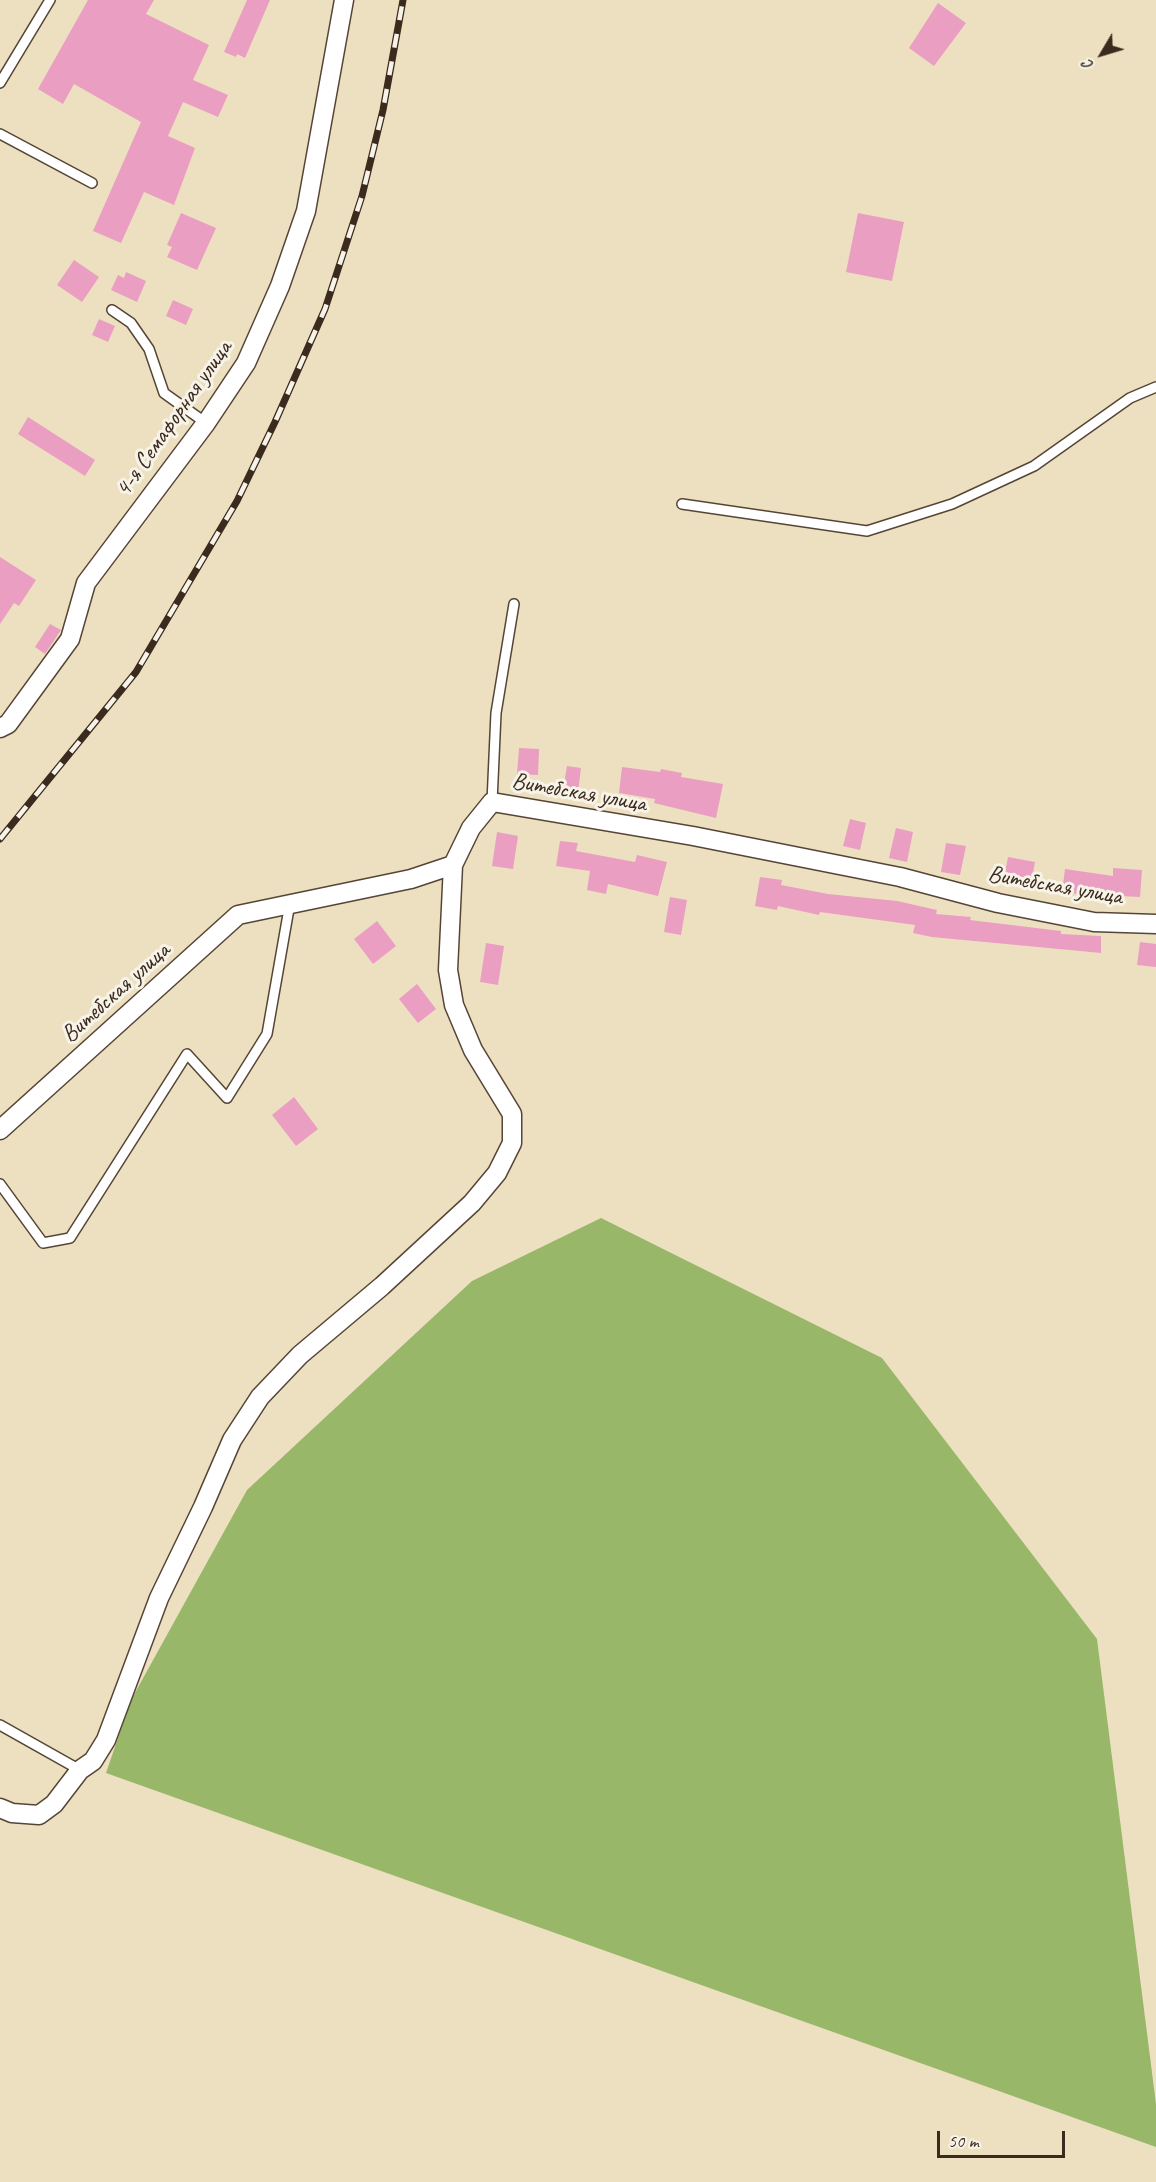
<!DOCTYPE html>
<html>
<head>
<meta charset="utf-8">
<style>
  body { margin:0 }
  #map { position:relative; width:1156px; height:2182px; overflow:hidden; background:#ede0c0; font-family:Caveat,sans-serif }
  canvas { display:block }
  .north { position:absolute; left:1072px; top:24px; width:60px; height:60px; -webkit-text-stroke:4px #f7f3e8; paint-order:stroke; rotate:232deg; font-size:16px; font-weight:700; line-height:24px; text-align:center; color:#3b2a1e }
  .north::after { content:''; display:block; margin:auto; width:21px; height:27px; background:#3b2a1e; clip-path:polygon(50% 0,100% 100%,50% 72%,0 100%) }
  .scale { position:absolute; left:937px; top:2131px; width:128px; height:27px; box-sizing:border-box; border:3px solid #3b2a1e; border-top:0; padding-left:8px; font-size:18px; line-height:21px; white-space:nowrap; color:#3b2a1e; -webkit-text-stroke:4px #f7f3e8; paint-order:stroke }
</style>
</head>
<body>
<div id="map">
<canvas width="1156" height="2182"></canvas>
<div class="north">С</div>
<div class="scale">50 m</div>
</div>
<script>
const ctx = document.querySelector('canvas').getContext('2d');
ctx.lineJoin = 'round';
function fill(path, color) { ctx.fillStyle = color; ctx.fill(path, 'evenodd'); }
const poly = rows => new Path2D(rows.map(r => 'M' + r).join(''));
function trace(path, color, width, dash) { ctx.strokeStyle = color; ctx.lineWidth = width; ctx.lineCap = dash ? 'butt' : 'round'; ctx.setLineDash(dash || []); ctx.stroke(path); }
function drawText(font, color, halo, rows, align = 'center') {
  ctx.font = font + ' Caveat,sans-serif'; ctx.lineWidth = 6; ctx.setLineDash([]); ctx.textBaseline = 'middle'; ctx.strokeStyle = halo; ctx.fillStyle = color; for (const [text, x, y, turn = 0] of rows) {
    ctx.save(); ctx.translate(x, y); ctx.rotate((+turn || 0) * Math.PI / 180); ctx.textAlign = isNaN(turn) ? turn : align; if (halo) ctx.strokeText(text, 0, 0); ctx.fillText(text, 0, 0); ctx.restore();
  }
}
const forest = poly([
  [601,1218,882,1358,1097,1639,1156,2104,1156,2147,106,1773,131,1700,247,1490,472,1281]
]);
const building = poly([
  [88,0,154,0,146,14,209,45,193,80,228,95,218,117,183,102,168,136,195,148,174,205,144,192,121,243,93,231,141,122,74,84,63,104,38,89],
  [247,0,270,0,245,58,237,54,236,57,224,52],
  [938,3,966,23,934,66,909,48],
  [181,213,216,228,197,270,167,257,172,247,167,245],
  [858,213,904,222,892,281,846,272],
  [74,260,99,277,82,302,57,285],
  [126,272,146,281,137,302,111,290,118,275,124,278],
  [173,300,193,309,186,325,166,316],
  [99,319,115,326,108,342,92,335],
  [28,417,95,460,85,476,18,434],
  [0,557,36,580,19,606,14,603,0,624],
  [50,624,61,630,45,654,35,647],
  [519,748,539,749,538,775,517,774],
  [567,766,581,768,578,792,563,790],
  [622,767,660,772,661,769,682,773,681,777,723,784,716,818,654,803,655,799,619,793],
  [850,819,866,823,860,850,843,846],
  [896,828,913,832,907,862,889,858],
  [497,832,518,836,513,869,492,866],
  [560,841,578,843,576,851,635,862,637,855,667,862,658,896,608,884,606,894,587,890,590,871,556,866],
  [946,843,966,846,960,875,941,872],
  [1008,857,1035,862,1030,889,1003,884],
  [1113,868,1142,870,1140,897,1062,893,1065,869,1113,876],
  [760,877,782,880,781,885,828,894,897,901,937,910,936,914,971,917,970,920,1061,931,1061,934,1101,936,1101,953,932,937,913,933,915,925,820,912,819,915,778,906,777,910,755,906],
  [670,897,687,900,681,935,664,932],
  [377,921,396,946,373,964,354,939],
  [1140,942,1156,944,1156,967,1137,965],
  [486,943,504,946,498,985,480,982],
  [417,984,436,1009,418,1023,399,999],
  [294,1097,318,1129,296,1146,272,1115]
]);
const lane = poly([
  [0,83,50,0],
  [0,134,92,183],
  [112,310,131,323,149,349,164,393,206,423],
  [682,504,867,531,952,504,1034,466,1130,398,1156,387],
  [492,802,496,713,514,604],
  [0,1184,43,1243,70,1238,187,1054,227,1098,267,1034,290,903],
  [0,1725,80,1770]
]);
const street = poly([
  [0,728,8,724,70,639,86,583,206,423,246,363,280,286,306,211,344,0],
  [0,1130,238,915,411,879,453,865,471,828,492,802,693,836,900,877,998,903,1094,922,1156,924],
  [0,1808,12,1813,39,1815,54,1804,80,1770,93,1761,106,1740,159,1598,203,1507,232,1440,260,1397,300,1355,382,1286,472,1203,497,1173,512,1143,512,1114,473,1050,454,1005,448,970,453,865]
]);
const rail = poly([
  [0,839,136,672,237,501,275,422,325,309,362,196,383,110,403,0]
]);
const streetNames = [
  ["4-я Семафорная улица",174,419,-55],
  ["Витебская улица",579,793,10],
  ["Витебская улица",1055,886,10],
  ["Витебская улица",116,993,-42]
];
fill(forest, '#98b769');
fill(building, '#ea9ec2');
trace(lane, '#564536', 12);
trace(street, '#564536', 21);
trace(lane, '#fff', 9);
trace(street, '#fff', 18);
trace(rail, '#3b2a1e', 7);
trace(rail, '#f7f3e8', 4.5, [14]);
drawText('24px', '#3b2a1e', '#f7f3e8', streetNames);
</script>
</body>
</html>
